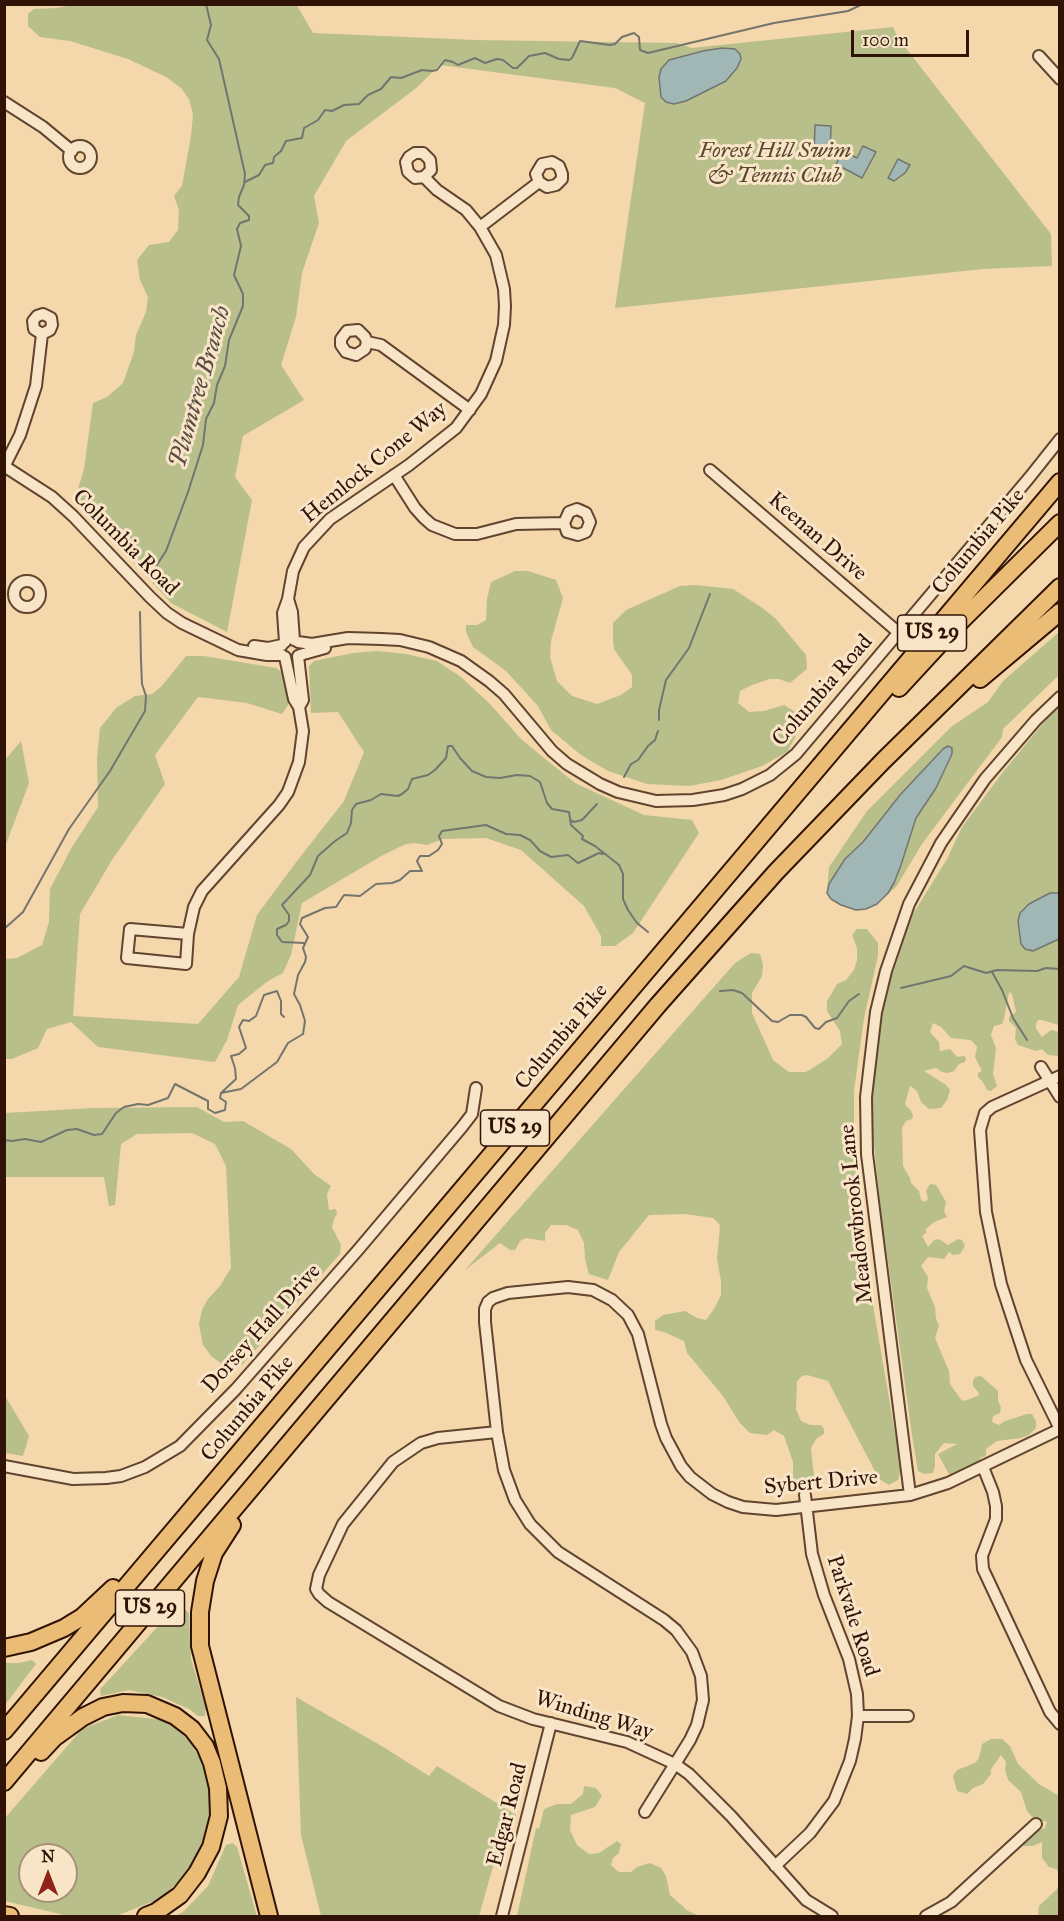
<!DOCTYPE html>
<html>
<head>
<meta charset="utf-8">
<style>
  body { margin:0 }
  #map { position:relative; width:1064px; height:1921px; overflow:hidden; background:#f4d7ab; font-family:"IM FELL Great Primer",serif }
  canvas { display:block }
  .frame { position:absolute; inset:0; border:6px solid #301306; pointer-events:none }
  .north { position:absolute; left:18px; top:1843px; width:60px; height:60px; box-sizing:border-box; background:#f8e5c8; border:2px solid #a8917a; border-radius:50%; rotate:0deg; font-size:16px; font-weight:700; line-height:24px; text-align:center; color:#301306 }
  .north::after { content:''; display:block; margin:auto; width:21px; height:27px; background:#8f2418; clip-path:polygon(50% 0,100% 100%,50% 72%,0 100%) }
  .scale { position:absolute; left:851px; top:30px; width:118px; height:27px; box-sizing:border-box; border:3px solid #301306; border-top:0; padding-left:8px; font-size:18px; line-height:21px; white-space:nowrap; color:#301306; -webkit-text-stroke:4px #f8e5c8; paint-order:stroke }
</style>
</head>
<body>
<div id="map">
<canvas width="1064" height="1921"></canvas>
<div class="frame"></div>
<div class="north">N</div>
<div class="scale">100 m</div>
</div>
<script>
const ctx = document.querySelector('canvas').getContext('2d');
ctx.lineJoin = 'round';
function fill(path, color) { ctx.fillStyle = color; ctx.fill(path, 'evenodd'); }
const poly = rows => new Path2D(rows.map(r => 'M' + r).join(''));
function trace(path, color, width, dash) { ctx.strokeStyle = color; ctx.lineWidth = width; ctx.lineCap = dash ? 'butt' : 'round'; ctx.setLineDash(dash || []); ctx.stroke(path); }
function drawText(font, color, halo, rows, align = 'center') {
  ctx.font = font + ' "IM FELL Great Primer",serif'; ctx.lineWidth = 6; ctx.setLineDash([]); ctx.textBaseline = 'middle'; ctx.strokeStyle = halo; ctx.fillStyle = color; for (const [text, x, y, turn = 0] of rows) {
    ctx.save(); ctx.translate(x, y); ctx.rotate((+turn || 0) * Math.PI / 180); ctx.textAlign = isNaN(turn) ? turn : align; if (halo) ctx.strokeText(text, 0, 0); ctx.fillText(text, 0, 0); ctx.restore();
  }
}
const green = poly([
  [296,4,313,33,476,40,676,43,692,48,893,27,898,38,1051,234,1052,266,983,269,615,308,645,103,615,88,440,65,415,89,346,141,314,196,319,223,302,273,296,317,281,365,304,400,243,436,235,477,252,500,227,632,171,603,75,499,84,469,93,403,107,397,123,383,134,352,136,335,146,312,148,297,140,280,137,260,149,245,169,242,178,230,179,210,174,196,182,186,191,136,193,114,189,99,181,88,166,77,128,59,70,41,40,37,28,26,28,14,34,9,56,8,73,5],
  [515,571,528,571,556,580,563,598,551,641,550,657,557,681,572,696,597,704,621,695,632,687,632,675,614,649,613,639,613,623,626,610,680,586,696,585,733,589,761,607,775,618,806,655,807,669,790,683,779,679,770,679,752,685,740,691,738,703,749,712,764,711,784,705,797,713,801,727,787,752,762,766,721,780,689,786,647,784,608,771,581,755,551,730,538,706,506,671,473,647,466,632,466,625,477,625,486,620,487,599,491,582],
  [1059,632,1059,675,1003,729,1002,737,922,844,896,887,877,904,894,883,916,818,936,788,947,765,943,749,900,795,863,842,845,859,829,884,827,893,829,867,867,811,951,727,988,702,1003,681],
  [377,651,406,654,437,661,461,677,490,704,522,740,575,783,644,815,692,820,699,833,633,933,615,946,601,946,601,936,584,906,521,850,486,838,443,839,427,845,415,843,406,844,383,855,302,903,291,955,283,973,268,981,238,1005,227,1040,215,1062,98,1047,71,1022,47,1029,38,1048,12,1059,5,1059,5,959,17,958,42,945,49,922,50,889,72,847,98,807,97,759,100,728,116,708,135,696,152,694,161,687,186,656,204,656,276,668,283,673,288,688,288,705,282,714,247,703,198,697,155,755,165,784,112,860,80,914,73,1016,198,1024,239,977,257,915,297,861,344,801,364,752,338,712,311,713,309,666,314,661,353,653],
  [1059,704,1059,1025,1042,1020,1038,1020,1036,1024,1036,1029,1042,1037,1051,1030,1059,1032,1059,1056,1048,1055,1042,1049,1036,1051,1018,1045,1015,1039,1016,1028,1009,1021,1009,1017,1016,1012,1012,994,1009,992,1004,1019,1002,1024,994,1026,991,1035,996,1048,993,1074,997,1086,991,1091,987,1090,983,1082,978,1077,978,1073,982,1071,975,1057,977,1047,973,1042,970,1040,951,1038,941,1027,933,1023,930,1032,939,1042,940,1051,950,1049,957,1057,964,1056,966,1058,965,1062,959,1064,954,1071,947,1073,942,1072,936,1068,924,1071,946,1085,950,1090,947,1100,941,1108,929,1109,921,1102,917,1091,910,1086,905,1104,911,1111,913,1116,912,1119,906,1121,902,1128,903,1166,910,1178,911,1183,919,1191,921,1200,925,1202,928,1199,926,1191,928,1187,931,1184,936,1185,946,1202,944,1211,947,1217,934,1222,926,1229,926,1233,922,1236,928,1247,934,1240,939,1239,948,1245,958,1239,962,1240,965,1246,960,1254,953,1255,949,1252,944,1259,928,1257,921,1266,928,1277,927,1288,935,1307,936,1319,939,1326,935,1338,949,1371,950,1384,962,1401,967,1400,978,1396,979,1393,973,1386,973,1381,975,1377,981,1376,998,1391,998,1400,1001,1408,1000,1413,993,1416,992,1422,999,1425,1005,1421,1027,1414,1032,1414,1036,1421,1036,1428,1029,1435,1021,1438,997,1441,986,1449,986,1456,980,1458,981,1460,950,1476,938,1454,957,1444,944,1443,935,1454,935,1466,933,1473,924,1474,918,1471,912,1435,880,1204,872,1125,872,1079,885,996,913,914,947,859,962,827,1003,772],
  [21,741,29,783,5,847,5,760],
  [857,929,867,929,878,943,878,956,864,1018,854,1091,854,1155,864,1253,901,1468,898,1480,889,1485,879,1479,828,1381,807,1375,802,1376,797,1381,796,1409,801,1421,810,1425,821,1425,824,1429,824,1434,817,1438,811,1448,814,1477,809,1482,798,1483,793,1478,793,1462,784,1436,774,1430,767,1435,750,1433,739,1422,723,1396,687,1353,684,1341,664,1332,655,1330,655,1321,663,1315,685,1311,697,1318,706,1320,714,1309,721,1295,721,1281,717,1259,720,1225,713,1218,685,1214,649,1215,619,1252,608,1280,589,1274,585,1259,584,1243,578,1230,566,1225,551,1225,545,1233,545,1241,526,1238,520,1241,515,1250,510,1250,500,1243,465,1270,735,963,751,953,760,954,763,965,762,976,752,993,752,1013,773,1060,789,1072,806,1072,827,1059,842,1044,840,1031,827,1011,827,1001,837,984,846,980,854,970,857,960,857,948,852,935],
  [197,1107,224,1122,243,1121,291,1149,314,1174,331,1186,327,1194,329,1210,336,1209,337,1214,334,1219,332,1227,341,1245,340,1254,243,1364,237,1368,229,1369,211,1356,203,1345,199,1324,202,1310,208,1299,220,1286,231,1268,226,1166,215,1144,192,1133,137,1134,121,1144,115,1205,109,1206,104,1177,5,1177,5,1113,93,1108],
  [4,1394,29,1436,23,1456,5,1453],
  [182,1606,189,1613,191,1659,206,1708,205,1716,198,1716,189,1709,162,1697,129,1690,101,1696,100,1689,105,1684,172,1611],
  [32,1660,36,1664,5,1705,5,1663,19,1663],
  [296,1697,385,1748,429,1776,437,1766,516,1815,496,1856,479,1916,321,1916,301,1835],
  [118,1715,165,1720,190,1741,206,1769,213,1806,206,1841,185,1876,159,1899,119,1915,68,1916,5,1901,5,1818,82,1729],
  [30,1855,66,1855,66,1891,30,1891],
  [991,1739,1002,1739,1010,1746,1018,1764,1039,1784,1059,1796,1059,1873,1056,1869,1049,1867,1042,1858,1042,1842,1033,1846,1024,1846,1022,1842,1028,1835,1045,1828,1047,1822,1033,1818,1027,1811,1021,1792,1008,1780,1005,1770,1006,1762,1001,1755,991,1769,991,1774,983,1784,973,1788,967,1794,957,1791,953,1776,957,1770,975,1763,979,1758,982,1744],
  [584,1786,596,1788,602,1796,595,1807,571,1815,570,1830,577,1845,589,1854,599,1853,617,1841,621,1844,619,1853,613,1858,611,1865,615,1869,619,1872,631,1872,637,1867,650,1863,661,1868,666,1876,670,1895,688,1911,699,1916,517,1916,536,1828,539,1829,544,1809,557,1804,571,1804,583,1794],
  [233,1843,237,1847,257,1916,175,1916,183,1912,208,1886,226,1845],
  [1059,1883,1059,1916,1038,1916,1039,1906,1057,1889]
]);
const water = poly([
  [722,48,735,49,740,54,741,59,737,68,726,81,686,101,674,104,666,102,661,97,659,77,661,69,669,60,703,51,722,48],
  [815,125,831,126,830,155,814,154,815,125],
  [863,146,876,152,862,178,836,164,843,151,857,158,863,146],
  [898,159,910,165,905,173,894,181,888,178,898,159],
  [948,746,952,748,952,754,936,788,916,818,901,865,894,883,888,893,877,904,866,909,856,910,841,905,831,899,827,893,829,884,845,859,863,842,900,795,943,749,948,746],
  [1050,893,1059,893,1059,939,1033,951,1025,949,1021,944,1018,921,1020,913,1029,904,1050,893]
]);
const stream = poly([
  [245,182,259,175,265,165,273,163,274,157,281,151,286,141,302,138,304,128,318,120,325,110,332,111,344,105,359,104,368,95,381,89,391,77,401,78,422,70,432,71,437,70,445,60,453,62,458,65,475,58,485,63,497,59,503,60,513,68,517,68,529,56,545,53,559,59,569,60,572,58,580,41,610,45,615,44,622,37,634,33,639,37,640,50,648,53,774,23,848,11,863,4],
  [151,574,166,551,188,492,203,445,206,419,214,403,217,385,225,366,229,340,243,306,243,294,234,275,241,246,237,229,240,223,249,220,249,216,238,205,239,197,244,185,245,174,219,59,207,40,211,25,206,4],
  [659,720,659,710,666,680,689,648,710,594],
  [624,777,631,764,638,760,648,746,655,740,658,731],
  [570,820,574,822,582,820,597,804],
  [4,929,23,912,69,829,110,771,145,711,146,696,142,684,141,661,140,612],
  [304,943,282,942,277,935,277,929,286,925,289,921,289,915,282,905,310,875,318,856,335,841,347,833,351,823,352,810,356,804,371,800,381,794,398,796,402,794,408,789,412,779,428,775,435,770,446,758,448,746,452,746,460,758,472,771,486,777,500,778,517,775,530,776,540,782,547,803,552,809,569,812,571,825,583,836,582,839,595,846,619,865,623,874,623,899,628,910,637,923,648,932],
  [992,972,1002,990,1013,1018,1027,1040],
  [901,988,951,976,964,966,986,973,997,970,1037,971,1046,968,1060,969],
  [720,991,733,990,742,993,772,1021,778,1022,790,1015,802,1015,806,1017,815,1028,819,1029,826,1022,837,1018,849,1001,859,994],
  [221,1093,241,1089,277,1062,288,1043,303,1034,305,1021,300,1005,294,994,298,975,305,962,306,957,303,948,308,937,300,924,302,918,325,908,336,907,344,895,360,896,376,884,392,883,400,880,410,871,422,871,417,861,420,856,429,856,438,850,442,844,439,836,442,831,486,825,506,834,520,835,530,840,540,851,551,857,568,855,578,863,599,853,603,854],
  [221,1093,236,1079,235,1068,231,1056,239,1054,246,1048,239,1027,243,1020,249,1021,256,1016,264,995,277,991,281,1001,281,1014,284,1017],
  [4,1140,12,1141,25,1139,41,1142,67,1130,77,1129,94,1135,102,1134,116,1113,124,1107,138,1104,148,1105,168,1098,175,1084,208,1101,208,1109,215,1113,225,1110,226,1102,220,1098,221,1093]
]);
const minor = poly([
  [1039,56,1060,79],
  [4,102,43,127,72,151],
  '69 157a11 11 0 1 1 22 0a11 11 0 1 1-22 0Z',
  [480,227,539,182,536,174,542,164,552,162,559,166,562,174,562,179,556,185,547,187,539,182],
  [367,342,365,349,356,355,346,352,341,345,341,339,347,331,358,330,365,337,367,342,381,345,470,410],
  [4,466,52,497,73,516,150,597,167,613,182,623,238,650,267,655,282,655],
  [4,467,20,435,36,386,42,334,34,329,33,321,37,316,43,314,51,318,52,325,50,330,42,334],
  [710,470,899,633],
  [394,475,415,508,424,518,432,525,455,534,477,534,516,524,564,523,567,532,578,535,586,532,590,522,586,513,577,509,569,512,564,523],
  '14 594a13 13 0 1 1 26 0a13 13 0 1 1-26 0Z',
  [288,599,292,612,294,640],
  [285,642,283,613,288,599,293,571,304,547,330,519,409,465,456,428,481,394,496,361,504,325,505,306,504,289,496,255,480,227,466,210,437,190,424,177,415,178,408,172,406,162,409,157,415,153,423,153,430,160,431,170,424,177],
  [298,642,312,644,348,638,381,639,400,640,429,647,461,661,489,681,504,694,552,751,567,764,600,784,618,792,656,801,693,800,724,795,742,789,770,775,796,754,1029,478,1060,439],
  [254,646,268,648,282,645],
  [300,655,325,648],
  [298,656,303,700,299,707],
  [188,934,186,964,127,958,130,929,188,934,194,907,202,891,279,805,288,792,299,762,303,731,299,707,294,699,285,657],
  [1041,1067,1060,1097],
  [1060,1076,992,1107,985,1113,980,1130,986,1212,1001,1284,1026,1360,1060,1429],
  [497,1432,438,1438,421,1443,393,1462,343,1524,319,1575,316,1589,319,1594,328,1602,499,1706,533,1719,627,1742,675,1764,689,1774,731,1816,806,1900,832,1916],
  [4,1466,73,1479,106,1478,121,1476,145,1467,180,1446,236,1389,358,1250,462,1127,472,1114,476,1088],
  [983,1467,993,1492,996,1506,996,1519,982,1556,983,1569,1050,1712,1060,1724],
  [910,1495,867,1154,866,1097,876,1012,886,971,909,904,941,843,985,779,1036,720,1060,697],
  [858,1716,908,1716],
  [645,1812,690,1740,697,1725,703,1700,701,1676,692,1652,676,1630,664,1620,558,1552,530,1524,515,1500,504,1470,497,1432,485,1322,485,1309,488,1302,493,1298,508,1293,568,1287,593,1290,612,1300,628,1315,638,1334,661,1424,666,1438,681,1466,690,1477,712,1494,728,1502,743,1507,776,1510,910,1495,948,1483,1060,1429],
  [775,1866,810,1833,834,1801,850,1761,855,1739,858,1716,857,1694,849,1659,824,1595,812,1554,805,1495],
  [502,1916,551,1723],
  [926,1916,951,1902,1036,1824]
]);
const highway = poly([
  [980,679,1060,612],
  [899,688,959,623,1060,523],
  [232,1525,214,1553,205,1581,200,1612,200,1646,269,1916],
  [4,1648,31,1642,64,1628,82,1617,113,1588],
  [4,1731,1060,482],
  [41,1752,54,1738,83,1717,103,1707,123,1703,147,1704,175,1716,192,1729,205,1746,212,1763,218,1788,219,1816,211,1847,197,1873,180,1895,156,1912,146,1916],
  [4,1782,658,1005,776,872,883,761,1060,587],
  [4,1915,10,1916]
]);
const shields = [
  [932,633,69],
  [515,1128,69],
  [150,1608,69]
];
const shieldNames = [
  ["US 29",932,633],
  ["US 29",515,1128],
  ["US 29",150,1608]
];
const parkNames = [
  ["Forest Hill Swim",775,152],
  ["& Tennis Club",775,177]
];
const streetNames = [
  ["Hemlock Cone Way",375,463,-39],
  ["Keenan Drive",817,537,41],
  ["Columbia Pike",979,542,-50],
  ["Columbia Road",125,543,45],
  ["Columbia Road",823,691,-49],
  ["Columbia Pike",562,1037,-50],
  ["Meadowbrook Lane",857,1214,-96],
  ["Dorsey Hall Drive",262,1329,-48],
  ["Columbia Pike",248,1409,-50],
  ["Sybert Drive",821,1483,-5],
  ["Parkvale Road",852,1616,72],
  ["Winding Way",594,1716,17],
  ["Edgar Road",508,1815,-76]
];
const waterNames = [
  ["Plumtree Branch",201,387,-74]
];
fill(green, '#b9bf8b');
fill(water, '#a1b7b5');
trace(water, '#74756f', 1.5);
trace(stream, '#74756f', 2);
trace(minor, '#61442f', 14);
trace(highway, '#301306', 20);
trace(minor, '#f8e5c8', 10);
trace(highway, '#eabc76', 16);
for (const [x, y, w] of shields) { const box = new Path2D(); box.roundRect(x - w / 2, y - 18, w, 36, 4.5); ctx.fillStyle = '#f8e5c8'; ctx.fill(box); trace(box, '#301306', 1.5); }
drawText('bold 21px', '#301306', null, shieldNames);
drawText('italic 22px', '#59472e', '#f8e5c8', parkNames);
drawText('22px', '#301306', '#f8e5c8', streetNames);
drawText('italic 24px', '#584c43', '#f8e5c8', waterNames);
</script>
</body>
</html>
